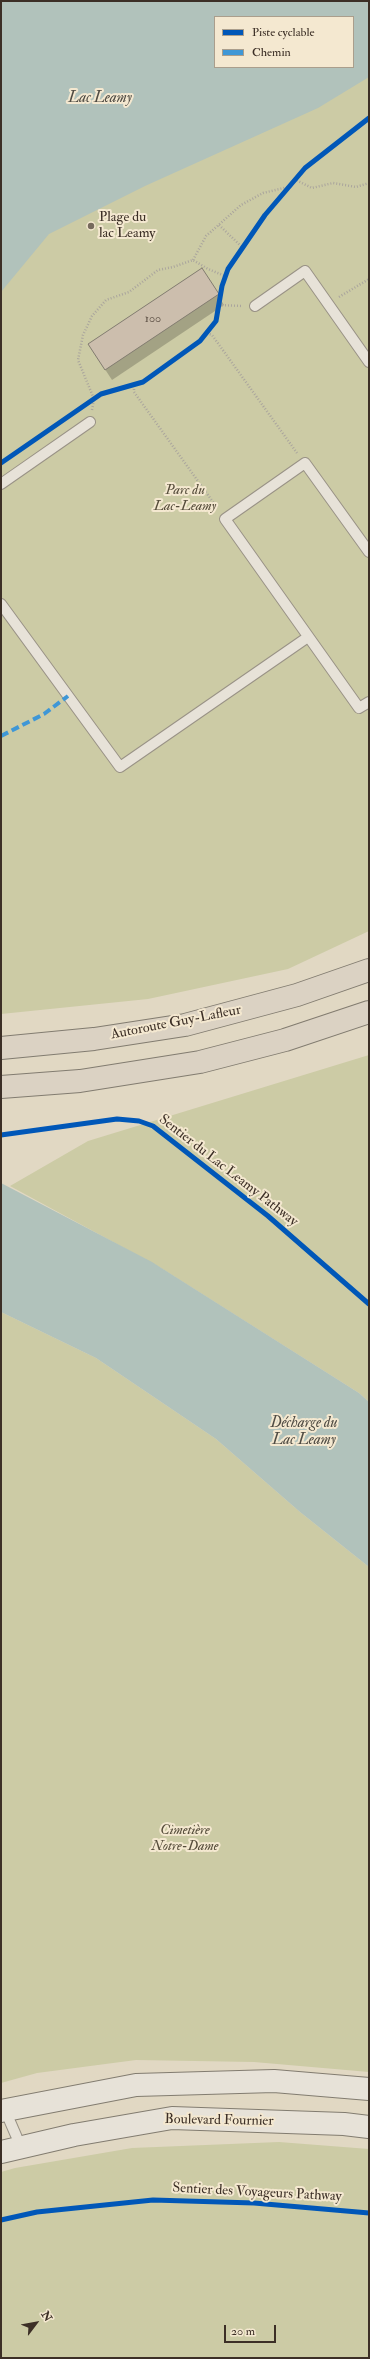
<!DOCTYPE html>
<html>
<head>
<meta charset="utf-8">
<style>
  body { margin:0 }
  #map { position:relative; width:370px; height:2359px; overflow:hidden; background:#e1d8c3; font-family:"IM FELL Double Pica",serif }
  canvas { display:block }
  .frame { position:absolute; inset:0; border:2px solid #3c2f26; pointer-events:none }
  .legend { position:absolute; left:214px; top:16px; width:140px; height:52px; box-sizing:border-box; background:#f4e8d0; border:1px solid #aa9e8c; margin:0; padding:5px 7px; list-style:none; font-size:12px; color:#3c2f26 }
  .legend li { display:flex; align-items:center; gap:8px; height:20px }
  .legend b { width:20px; border:1px solid #aa9e8c }
  .north { position:absolute; left:16px; top:2303px; width:40px; height:40px; -webkit-text-stroke:3px #f4e8d0; paint-order:stroke; rotate:58deg; font-size:11px; font-weight:700; line-height:16px; text-align:center; color:#3c2f26 }
  .north::after { content:''; display:block; margin:auto; width:14px; height:18px; background:#3c2f26; clip-path:polygon(50% 0,100% 100%,50% 72%,0 100%) }
  .scale { position:absolute; left:224px; top:2325px; width:52px; height:18px; box-sizing:border-box; border:2px solid #3c2f26; border-top:0; padding-left:5px; font-size:12px; line-height:14px; white-space:nowrap; color:#3c2f26; -webkit-text-stroke:3px #f4e8d0; paint-order:stroke }
</style>
</head>
<body>
<div id="map">
<canvas width="370" height="2359"></canvas>
<div class="frame"></div>
<ul class="legend">
<li><b style="height:5px;background:#0057b8"></b>Piste cyclable</li>
<li><b style="height:5px;background:#3f97d6"></b>Chemin</li>
</ul>
<div class="north">N</div>
<div class="scale">20 m</div>
</div>
<script>
const ctx = document.querySelector('canvas').getContext('2d');
ctx.lineJoin = 'round';
function fill(path, color) { ctx.fillStyle = color; ctx.fill(path, 'evenodd'); }
const poly = rows => new Path2D(rows.map(r => 'M' + r).join(''));
function trace(path, color, width, dash) { ctx.strokeStyle = color; ctx.lineWidth = width; ctx.lineCap = dash ? 'butt' : 'round'; ctx.setLineDash(dash || []); ctx.stroke(path); }
function drawText(font, color, halo, rows, align = 'center') {
  ctx.font = font + ' "IM FELL Double Pica",serif'; ctx.lineWidth = 4; ctx.setLineDash([]); ctx.textBaseline = 'middle'; ctx.strokeStyle = halo; ctx.fillStyle = color; for (const [text, x, y, turn = 0] of rows) {
    ctx.save(); ctx.translate(x, y); ctx.rotate((+turn || 0) * Math.PI / 180); ctx.textAlign = isNaN(turn) ? turn : align; if (halo) ctx.strokeText(text, 0, 0); ctx.fillText(text, 0, 0); ctx.restore();
  }
}
const green = poly([
  [1,1,369,1,369,931,288,969,148,999,1,1014],
  [215,17,353,17,353,67,215,67],
  [369,1055,369,1402,359,1393,161,1268,10,1186,88,1141],
  [1,1312,96,1358,216,1439,300,1512,369,1567,369,2072,254,2062,136,2060,37,2073,1,2083],
  [279,2142,369,2149,369,2358,1,2358,1,2172,15,2168,132,2148]
]);
const water = poly([
  [1,1,369,1,369,77,318,108,145,186,49,234,1,292],
  [215,17,353,17,353,67,215,67],
  [1,1183,152,1262,359,1393,369,1402,369,1567,300,1512,216,1439,96,1358,1,1312]
]);
const shadow = poly([
  [202,270,224,305,112,380,95,354]
]);
const building = poly([
  [202,268,219,294,105,370,88,344,202,268]
]);
const path = poly([
  [294,179,312,188,333,183,356,187,369,183],
  [219,225,242,247],
  [193,260,206,236,241,205,263,193,288,187],
  [339,297,369,279],
  [219,305,243,306],
  [207,333,212,335,297,453],
  [134,386,134,392,218,509],
  [92,410,94,399,78,360,83,335,92,316,106,300,129,292,158,270,173,267,193,260,208,269,225,276]
]);
const service = poly([
  [255,306,305,271,369,362],
  [1,484,90,422],
  [369,552,305,463,225,519,359,708,369,702],
  [1,604,120,767,308,637],
  [5,2110,21,2147]
]);
const secondary = poly([
  [1,2111,136,2085,274,2081,369,2089],
  [1,2152,74,2135,172,2118,344,2124,369,2127]
]);
const motorway = poly([
  [1,1048,94,1039,185,1025,297,995,369,970],
  [1,1087,80,1081,200,1062,285,1040,369,1012]
]);
const quiet = poly([
  [1,736,44,714,68,696]
]);
const cycleway = poly([
  [1,463,101,394,143,382,200,341,216,321,222,286,228,269,265,215,305,168,369,118],
  [1,1135,117,1119,139,1121,153,1126,268,1216,369,1304],
  [1,2220,37,2212,153,2200,254,2203,369,2213]
]);
const markers = [
  [91,226,4,"#766a5d"]
];
const numberNames = [
  ["100",153,319]
];
const poiNames = [
  ["Plage du",99,218],
  ["lac Leamy",99,234]
];
const parkNames = [
  ["Parc du",185,491],
  ["Lac-Leamy",185,507],
  ["Cimetière",185,1831],
  ["Notre-Dame",185,1847]
];
const streetNames = [
  ["Autoroute Guy-Lafleur",176,1023,-11],
  ["Sentier du Lac Leamy Pathway",228,1171,38],
  ["Boulevard Fournier",219,2121,1],
  ["Sentier des Voyageurs Pathway",257,2193,3]
];
const waterNames = [
  ["Lac Leamy",100,99],
  ["Décharge du",304,1424],
  ["Lac Leamy",304,1441]
];
fill(green, '#cccba5');
fill(water, '#b1c2bb');
fill(shadow, '#0003');
fill(building, '#ccbead');
trace(building, '#827c70', 1);
trace(service, '#999286', 12);
trace(secondary, '#827c70', 24);
trace(motorway, '#827c70', 24);
trace(path, '#aaa59d', 2.5, [1, 2]);
trace(service, '#e7e2d8', 10);
trace(secondary, '#e7e2d8', 22);
trace(motorway, '#dbd2c3', 22);
trace(quiet, '#3f97d6', 4, [8, 4]);
trace(cycleway, '#0057b8', 5);
for (const [x, y, r, color] of markers) { const dot = new Path2D(); dot.arc(x, y, r, 0, 2 * Math.PI); ctx.fillStyle = color; ctx.fill(dot); trace(dot, '#f4e8d0', 1.5); }
drawText('12px', '#605348', null, numberNames);
drawText('14px', '#3c2f26', '#f4e8d0', poiNames, 'left');
drawText('italic 14px', '#554c3a', '#f4e8d0', parkNames);
drawText('14px', '#3c2f26', '#f4e8d0', streetNames);
drawText('italic 15px', '#4f4b43', '#f4e8d0', waterNames);
</script>
</body>
</html>
